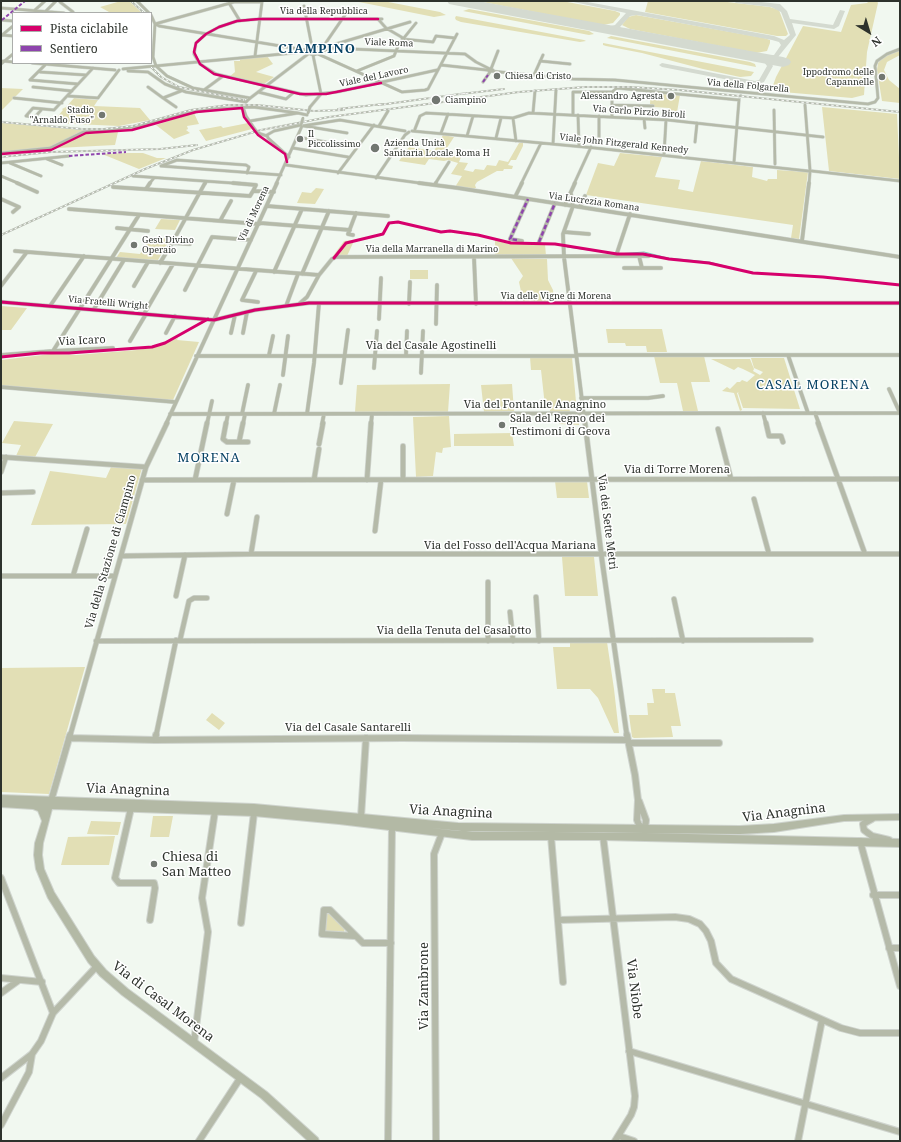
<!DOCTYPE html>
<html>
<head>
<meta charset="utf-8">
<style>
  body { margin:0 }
  #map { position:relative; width:901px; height:1142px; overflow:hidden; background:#f1f8f0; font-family:"Noto Serif",serif }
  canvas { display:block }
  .frame { position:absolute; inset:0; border:2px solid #2d322c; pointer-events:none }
  .legend { position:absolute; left:12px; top:12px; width:140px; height:52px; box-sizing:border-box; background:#fff; border:1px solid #abadab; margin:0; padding:5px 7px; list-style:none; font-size:12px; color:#2d322c }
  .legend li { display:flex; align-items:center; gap:8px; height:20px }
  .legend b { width:20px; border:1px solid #abadab }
  .north { position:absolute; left:849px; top:12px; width:40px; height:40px; -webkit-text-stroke:3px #fff; paint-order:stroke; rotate:142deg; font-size:11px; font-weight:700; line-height:16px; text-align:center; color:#2d322c }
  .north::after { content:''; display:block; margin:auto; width:14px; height:18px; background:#2d322c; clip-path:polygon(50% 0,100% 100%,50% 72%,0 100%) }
</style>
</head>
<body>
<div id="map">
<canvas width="901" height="1142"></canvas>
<div class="frame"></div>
<ul class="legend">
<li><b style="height:5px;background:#d6006c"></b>Pista ciclabile</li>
<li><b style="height:5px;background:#8e44ad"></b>Sentiero</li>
</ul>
<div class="north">N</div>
</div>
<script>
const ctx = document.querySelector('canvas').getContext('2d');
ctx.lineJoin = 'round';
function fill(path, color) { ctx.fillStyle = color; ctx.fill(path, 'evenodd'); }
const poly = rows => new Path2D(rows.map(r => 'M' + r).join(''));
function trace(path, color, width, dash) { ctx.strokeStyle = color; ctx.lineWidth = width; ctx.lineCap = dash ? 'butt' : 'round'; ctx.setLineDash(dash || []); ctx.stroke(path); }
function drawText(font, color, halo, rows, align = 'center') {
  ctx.font = font + ' "Noto Serif",serif'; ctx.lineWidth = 3; ctx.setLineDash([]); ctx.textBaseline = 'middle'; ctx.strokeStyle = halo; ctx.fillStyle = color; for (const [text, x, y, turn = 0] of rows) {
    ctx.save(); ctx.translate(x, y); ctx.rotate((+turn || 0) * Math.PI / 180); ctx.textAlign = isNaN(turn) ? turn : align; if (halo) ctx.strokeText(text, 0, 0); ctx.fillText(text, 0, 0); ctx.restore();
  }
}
const green = poly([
  [121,1,129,1,142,13,107,13,109,12,100,7],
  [354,1,383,1,440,12,446,15,434,17],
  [477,1,562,1,615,11,620,13,620,15,613,23,603,25],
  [648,1,719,1,770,7,779,10,788,34,786,36,777,36,645,12],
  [869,1,877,1,878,3,867,52,864,95,852,98,771,91,776,77,803,26,841,32,851,5,867,3],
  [469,9,589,31,594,34,589,35,463,11],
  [636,15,764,38,770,40,770,43,767,51,756,53,630,29,622,25,628,17],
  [456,16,584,40,586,41,580,42,461,22,456,20,455,18],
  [611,36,750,62,755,64,756,67,607,38],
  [603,43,754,72,751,76,740,77,703,69,642,53,606,46,603,45],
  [900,50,900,55,887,62,884,70,889,80,900,89,900,103,882,101,877,70,878,63,881,58],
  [267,56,273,64,256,72,274,77,264,84,229,77,235,72,234,61,240,61,240,59],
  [1,88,23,89,1,111],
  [651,92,680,95,676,118,669,117,669,108,654,107,650,104],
  [74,98,98,100,94,106,140,108,150,120,119,126,52,123,63,110,62,109,66,107],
  [822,107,897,114,900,179,829,171],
  [194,113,199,124,187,126,188,129,186,130,190,133,174,139,156,125],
  [1,123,81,130,90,130,78,133,50,147,1,152],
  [248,123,252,129,206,141,199,130,221,126,223,128],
  [118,132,115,145,57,148,83,134],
  [443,135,454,137,443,154,461,157,459,162,468,163,464,170,473,172,475,169,484,170,487,165,496,166,499,160,508,162,519,143,523,143,523,146,516,160,511,160,508,165,513,166,512,169,504,169,503,171,497,171,477,182,475,185,476,188,473,189,455,187,462,176,451,174,458,163,448,160,444,161,429,159,425,165,399,161,409,147,434,151],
  [127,153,143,153,157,158,166,158,139,169,102,154],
  [620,153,662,157,655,177,680,180,678,189,693,192,701,161,753,167,752,177,767,181,768,179,777,179,777,170,808,172,799,239,791,238,793,225,586,195,598,163,614,166],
  [316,188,324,189,315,204,297,203,302,192,311,193],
  [161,219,180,220,175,230,155,229],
  [150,237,170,239,158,260,116,258,120,252,140,254],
  [353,240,354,241,347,256,333,256,344,241],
  [495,240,509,244,545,244,546,256,495,256],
  [511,258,547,259,548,280,553,290,554,301,523,301,519,282,523,276],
  [410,270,428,270,428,279,410,279],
  [1,306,27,308,11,330,1,330],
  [606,329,662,329,667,352,647,352,646,346,626,346,625,343,608,343],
  [178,338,177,340,199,342,173,400,1,386,1,360,51,354,76,355,137,350,155,347],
  [654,356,704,356,710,382,691,382,698,411,683,411,677,383,660,383],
  [530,357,572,357,576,402,569,403,570,413,550,413,550,407,545,406,541,370,531,370],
  [751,358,784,358,800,409,743,408,738,393,739,392,737,393,742,410,740,411,734,393,722,391,727,387,730,389,737,382,740,382,742,380,747,382,755,375,743,369,738,367,734,370,711,359,750,359,754,369,753,371,760,375,763,372,754,368],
  [450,384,448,412,355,412,357,385],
  [512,384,514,411,484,412,481,385],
  [449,416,451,447,443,448,442,453,436,452,433,476,416,477,413,417],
  [558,416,579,416,579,425,559,424],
  [14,421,53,424,34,459,15,458,21,445,2,443],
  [512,433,514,446,454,446,454,434],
  [111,467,142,468,126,524,31,525,50,471,106,478],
  [555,481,587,481,589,498,557,498],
  [562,557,594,557,598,596,565,596],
  [607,642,614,689,619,733,614,733,598,698,590,689,557,689,553,647,570,647,570,643],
  [85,667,49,794,1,792,1,668],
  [652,689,665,689,665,693,675,693,681,726,671,726,673,737,634,738,632,737,629,715,648,715,647,703,654,703],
  [212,713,225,723,219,730,206,720],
  [153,816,173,816,169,837,150,837],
  [91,821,121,822,118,835,87,834],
  [115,836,109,865,61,865,68,837],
  [326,913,329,913,345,928,344,932,325,931]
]);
const stream = poly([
  [567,247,617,254,644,252,668,258,709,262,753,273,815,276]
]);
const taxiway = poly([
  [569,1,582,1,774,36,784,40,790,35,781,12,771,7,736,3,733,1,752,1,780,4,787,11,790,19,833,25,840,10,845,11,839,26,834,29,792,23,796,35,778,57,769,60,773,66,764,82,755,85,662,67,659,65,662,63,755,81,759,80,767,66,764,62,752,57,755,55,768,56,774,55,781,45,779,42,772,40,637,15,630,16,620,27,625,32,624,33,620,33,614,29,604,31,601,29,602,28,615,25,626,13,569,1]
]);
const runway = poly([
  [447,1,478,1,783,57,789,59,791,62,789,65,783,67,454,5,449,4,447,1]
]);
const minorTunnel = poly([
  [739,100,741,94]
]);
const minorFar3 = poly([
  [137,1,149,13],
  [60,2,73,12,72,13],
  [229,3,240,21],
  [304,6,312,47],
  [1,8,64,13],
  [35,10,45,1],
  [46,11,56,1],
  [151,15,155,24,159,26,305,50],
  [378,19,386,28,403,38],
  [382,19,259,19,237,21,219,27,206,34,196,43,194,54,200,64,216,74,306,95,337,92,437,70],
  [1,20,13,21],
  [155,24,234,2,262,2,255,56],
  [155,24,153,57,156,66,167,76,193,88,250,98],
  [2,35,13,36],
  [1,36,13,26],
  [402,39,433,42,436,36,455,38],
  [322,44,330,48,314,55,304,52,306,49,322,44],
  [325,44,347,12],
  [329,46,410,22],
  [330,48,465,54,476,62,490,69],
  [318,54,402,92,425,90,428,89,457,34],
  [313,55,321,94],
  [3,61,13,62],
  [540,61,570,64],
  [32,63,115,70],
  [1,64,13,54],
  [441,65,487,70],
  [123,69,304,52],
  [493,70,491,69,498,51],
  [128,71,148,72,165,84,186,92,246,102],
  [357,71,394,56,399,44,416,23],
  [40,72,86,75],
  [534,75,543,55],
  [30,80,78,84],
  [30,80,47,63],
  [483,82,490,72,488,70,490,69,490,71,573,79,615,80,868,104,875,102,878,98,875,66,877,61,887,54,900,49],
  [33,87,72,91],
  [148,87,163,98],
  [204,90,223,76],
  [258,92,286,99,293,93],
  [68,96,98,98,119,70],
  [14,98,62,103],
  [249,99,308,54],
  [612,105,653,106],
  [805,105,810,170],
  [176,107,163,98,181,91],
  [243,107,246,116,254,128],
  [310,107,321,94],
  [42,109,35,117,26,116,33,108,54,110,93,68],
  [774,110,775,164],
  [533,113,535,91],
  [573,115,573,92,612,92],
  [578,115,579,146],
  [599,116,599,141],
  [612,117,612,92,617,88,739,100,734,162],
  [513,118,516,141],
  [644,119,645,128],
  [250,121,298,113,307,115],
  [304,126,347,133],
  [379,126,388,111],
  [415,129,420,116,426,113,513,118,529,113,668,120,823,137],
  [412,131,595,148,808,171],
  [258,133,267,136],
  [441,133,448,114],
  [467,136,473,116],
  [297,137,332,143],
  [496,138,501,118],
  [695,142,697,123],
  [553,144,556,90],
  [293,148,348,157],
  [1,153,50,148,83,132,137,127,185,114,211,109,253,107,298,113],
  [664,155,666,120],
  [289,157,268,138,267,135,274,131,301,125],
  [47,159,62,165],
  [1,163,69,156],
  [10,163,41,176],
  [286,165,427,184],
  [161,166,281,175],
  [161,166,177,160,246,165,249,167,247,173],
  [812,171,900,181],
  [338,173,374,125],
  [1,176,20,184],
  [133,176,246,184],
  [376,178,405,135,409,132],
  [149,184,154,178],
  [205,184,206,182],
  [276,184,302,126,340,120,405,131],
  [435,184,449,162],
  [521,184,541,143],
  [574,184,591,147],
  [809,184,810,172]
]);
const minorFar2 = poly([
  [17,183,37,192],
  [233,183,256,185,253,191],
  [419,183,458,188,900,257],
  [435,185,436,183],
  [113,187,250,196,253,191,274,192],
  [146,189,150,183],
  [571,194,573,206,563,234,564,257,585,424],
  [515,197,522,183],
  [1,199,19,207,13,212],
  [565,205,575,183],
  [267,206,388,216],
  [580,207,585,196],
  [69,209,259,224],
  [220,221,231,201],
  [260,223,350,230],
  [117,228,148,231],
  [564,232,589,234],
  [353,235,348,234,356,213],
  [522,241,510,239,528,199],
  [802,241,809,183],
  [539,242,555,203],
  [172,243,205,183],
  [15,251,319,275],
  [617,253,630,214],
  [639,256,642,268],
  [474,257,476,304],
  [160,263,172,243,190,244],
  [624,268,661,268],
  [256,271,242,300,258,302],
  [274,272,302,209],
  [302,274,329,211],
  [1,286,27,252],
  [134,286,148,262],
  [185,290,212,237,251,240],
  [1,302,214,320,255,310,309,303,900,303],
  [299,304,307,297,319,275,332,259,336,257,649,256],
  [409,304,410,282],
  [50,306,84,256],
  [286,306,298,274],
  [94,309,124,260],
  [144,314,173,264],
  [379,319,381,278],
  [436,324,437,285],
  [166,333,175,316],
  [231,333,235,315],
  [243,333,247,312],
  [130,341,146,314],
  [53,351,113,348],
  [1,355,53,351,139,215],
  [269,355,273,336],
  [406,355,407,331],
  [576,355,900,355],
  [788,355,808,413],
  [196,356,576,356],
  [374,368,377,331],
  [421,373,423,331],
  [283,375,288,336],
  [341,383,348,330],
  [1,387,175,402],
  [889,389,900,413],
  [581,398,648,398,663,396],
  [763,413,766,424],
  [815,413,819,424],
  [170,414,900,413],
  [242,414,248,385],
  [274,414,280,385],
  [307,414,314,363,319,303],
  [166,424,277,183],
  [207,424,212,401],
  [226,424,228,414],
  [243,424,245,414],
  [322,424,324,414],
  [371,424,372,414]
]);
const minorFar1 = poly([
  [226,423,223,439,227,442,239,442,243,423],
  [585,423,602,560,627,736],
  [766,423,769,436,781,436,783,442],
  [818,423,865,554],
  [718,429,731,479],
  [239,442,248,442],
  [319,444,323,423],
  [403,446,403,479],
  [1,457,146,467],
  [1,472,6,457],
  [142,480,900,479],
  [195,480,207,423],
  [314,480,319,449],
  [367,480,371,423],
  [1,493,33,492],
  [754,499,769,554],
  [227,514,234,480],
  [375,531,381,480],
  [251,554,257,517],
  [121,556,251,554,900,554],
  [1,576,115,576],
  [73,576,87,529],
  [488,582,488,641],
  [176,596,185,555],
  [536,597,539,641],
  [674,599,683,641],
  [510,612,513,641],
  [180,640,189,601,194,598,207,598],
  [96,641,811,640],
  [70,736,146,467,167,423],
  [156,736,176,640]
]);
const minor = poly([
  [627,735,635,775,638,800,637,820,639,825,643,828],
  [69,738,155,740,402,738,628,740],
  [155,740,156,735],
  [629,743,719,743],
  [51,801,70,735],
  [639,801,646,820,645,830],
  [131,808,115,878,119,883,154,883,155,888,150,920],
  [361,817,366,738],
  [872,819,863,824,864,830,872,836,889,840],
  [551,836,563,982],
  [603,836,635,1096,634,1107,631,1115,615,1141],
  [860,841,900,986],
  [1,878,53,1013],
  [873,895,900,895],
  [558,920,675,917,689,919,700,924,706,931,711,941,716,963,731,979,841,1028,860,1033,900,1033],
  [241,923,254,813],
  [355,936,322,934,324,910,330,910,363,943,391,943],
  [889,948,900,948],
  [1,978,42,982],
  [1,993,19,980],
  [194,1043,208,932,202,898,215,811],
  [629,1051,900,1132],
  [1,1078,32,1054,41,1041,53,1013,97,966],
  [1,1125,29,1072,32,1054],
  [619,1136,634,1141],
  [199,1141,241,1077],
  [388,1141,392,827],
  [436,1141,434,854,442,833],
  [798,1141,822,1020]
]);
const major = poly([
  [1,795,254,804,458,823,740,826,774,824,844,815,900,814,900,820,844,821,774,832,740,834,458,831,431,828,472,832,603,832,900,839,900,847,603,840,472,840,339,824,254,816,52,809,43,843,42,855,44,869,54,892,94,956,106,970,128,989,267,1092,318,1138,319,1141,308,1141,261,1098,122,995,100,976,88,962,48,898,36,869,34,855,35,843,42,821,38,811,33,809,1,807,1,795]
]);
const rail = poly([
  [131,1,144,13],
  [151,67,161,77,179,87,244,100],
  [461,94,504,89],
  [379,105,467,93],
  [338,109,383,104],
  [1,122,82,129,104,129,133,126,191,110,228,105,257,105,314,111,344,110],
  [1,157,51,152,160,149,197,145],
  [1,235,145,169,193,150,261,130,329,117,519,92,585,87,630,87,679,90,900,112]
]);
const minorBridge = poly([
  [246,102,249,99],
  [308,113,310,107],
  [301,125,303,118],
  [254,128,258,133]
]);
const quietFar1 = poly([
  [2,20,25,1],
  [483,82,488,75],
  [69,156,126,152]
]);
const quiet = poly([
  [517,240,510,239,528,199],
  [539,242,555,203]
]);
const cyclewayFar1 = poly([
  [378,19,259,19,237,21,219,27,206,34,196,43,194,52,200,64,214,74,300,94,326,94,381,83],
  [1,154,51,150,86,133,132,130,196,112,242,108,244,117,258,135,285,154,287,162]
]);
const cycleway = poly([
  [334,258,346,243,383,234,389,223,398,222,441,232,450,231,478,235,511,243,555,244,617,254,643,254,669,259,709,263,753,273,823,277,900,285],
  [1,302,214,320,255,310,309,303,900,303],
  [1,357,40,353,69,353,152,347,165,343,208,319]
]);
const markers = [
  [497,76,4,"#727771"],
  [882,77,4,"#727771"],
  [671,96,4,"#727771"],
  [436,100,5,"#727771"],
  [102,115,4,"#727771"],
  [300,139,4,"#727771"],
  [375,148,5,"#727771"],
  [134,245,4,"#727771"],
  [502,425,4,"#727771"],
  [154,864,4,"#727771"]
];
const farStreetnames = [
  ["Via della Repubblica",324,11],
  ["Viale Roma",389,43,2],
  ["Viale del Lavoro",374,77,-12],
  ["Via della Folgarella",748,86,5],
  ["Via Carlo Pirzio Biroli",639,112,4],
  ["Viale John Fitzgerald Kennedy",624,144,6],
  ["Via Lucrezia Romana",594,202,8],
  ["Via di Morena",254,214,-65],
  ["Via della Marranella di Marino",432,249],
  ["Via delle Vigne di Morena",556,296],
  ["Via Fratelli Wright",108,303,5]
];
const farPoinames = [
  ["Ippodromo delle",874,72,"right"],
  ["Capannelle",874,82,"right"],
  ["Chiesa di Cristo",505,76],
  ["Alessandro Agresta",663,96,"right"],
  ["Ciampino",445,100],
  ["Stadio",94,110,"right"],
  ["\"Arnaldo Fuso\"",94,120,"right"],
  ["Il",308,134],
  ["Piccolissimo",308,144],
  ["Azienda Unità",384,143],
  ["Sanitaria Locale Roma H",384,153],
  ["Gesù Divino",142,240],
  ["Operaio",142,250]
];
const streetNames = [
  ["Via Icaro",82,341,-3],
  ["Via del Casale Agostinelli",431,346],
  ["Via del Fontanile Anagnino",535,405],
  ["Via di Torre Morena",677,470],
  ["Via dei Sette Metri",607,522,83],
  ["Via del Fosso dell'Acqua Mariana",510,546],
  ["Via della Stazione di Ciampino",111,552,-74],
  ["Via della Tenuta del Casalotto",454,631],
  ["Via del Casale Santarelli",348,728]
];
const poiNames = [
  ["Sala del Regno dei",510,419],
  ["Testimoni di Geova",510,432]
];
const farDistrictnames = [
  ["CIAMPINO",317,49]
];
const quarterNames = [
  ["CASAL MORENA",813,385],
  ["MORENA",209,458]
];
const nearStreetnames = [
  ["Via Anagnina",128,790,2],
  ["Via Anagnina",451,812,3],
  ["Via Anagnina",784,813,-7],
  ["Via Zambrone",424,986,-90],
  ["Via Niobe",634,989,83],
  ["Via di Casal Morena",163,1002,37]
];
const nearPoinames = [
  ["Chiesa di",162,857],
  ["San Matteo",162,872]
];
fill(green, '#e2dfb5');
trace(stream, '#77c6b7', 1);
fill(taxiway, '#d4dad0');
fill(runway, '#d4dad0');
trace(minorTunnel, '#cad0c9', 2.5, [2.5, 1.5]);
trace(minorFar3, '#cfd4ce', 3.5);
trace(minorFar2, '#cfd4ce', 4.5);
trace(minorFar1, '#cfd4ce', 6);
trace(minor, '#cfd4ce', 8);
trace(major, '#cfd4ce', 2);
trace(minorFar3, '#b5baa9', 2.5);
trace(minorFar2, '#b5baa9', 3.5);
trace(minorFar1, '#b5baa9', 4.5);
trace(minor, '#b5baa9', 6);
fill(major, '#b3b9a5');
trace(rail, '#b6bcb0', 2);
trace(rail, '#fff', 1, [2.5]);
trace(minorBridge, '#cfd4ce', 3.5, []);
trace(minorBridge, '#b5baa9', 2.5);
trace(quietFar1, '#8e44ad', 2, [3.5, 2]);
trace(quiet, '#8e44ad', 2.5, [4.5, 2.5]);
trace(cyclewayFar1, '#d6006c', 2.5);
trace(cycleway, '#d6006c', 3);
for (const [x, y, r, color] of markers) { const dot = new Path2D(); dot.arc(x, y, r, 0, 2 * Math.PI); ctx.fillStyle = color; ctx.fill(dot); trace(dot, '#fff', 1.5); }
drawText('9px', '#2d322c', '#fff', farStreetnames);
drawText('9px', '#2d322c', '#fff', farPoinames, 'left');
drawText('11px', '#2d322c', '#fff', streetNames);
drawText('11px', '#2d322c', '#fff', poiNames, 'left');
ctx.letterSpacing = '1px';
drawText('bold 13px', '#074264', '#fff', farDistrictnames);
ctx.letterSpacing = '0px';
ctx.letterSpacing = '1px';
drawText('13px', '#074264', '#fff', quarterNames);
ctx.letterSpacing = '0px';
drawText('13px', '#2d322c', '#fff', nearStreetnames);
drawText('13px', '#2d322c', '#fff', nearPoinames, 'left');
</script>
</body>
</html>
